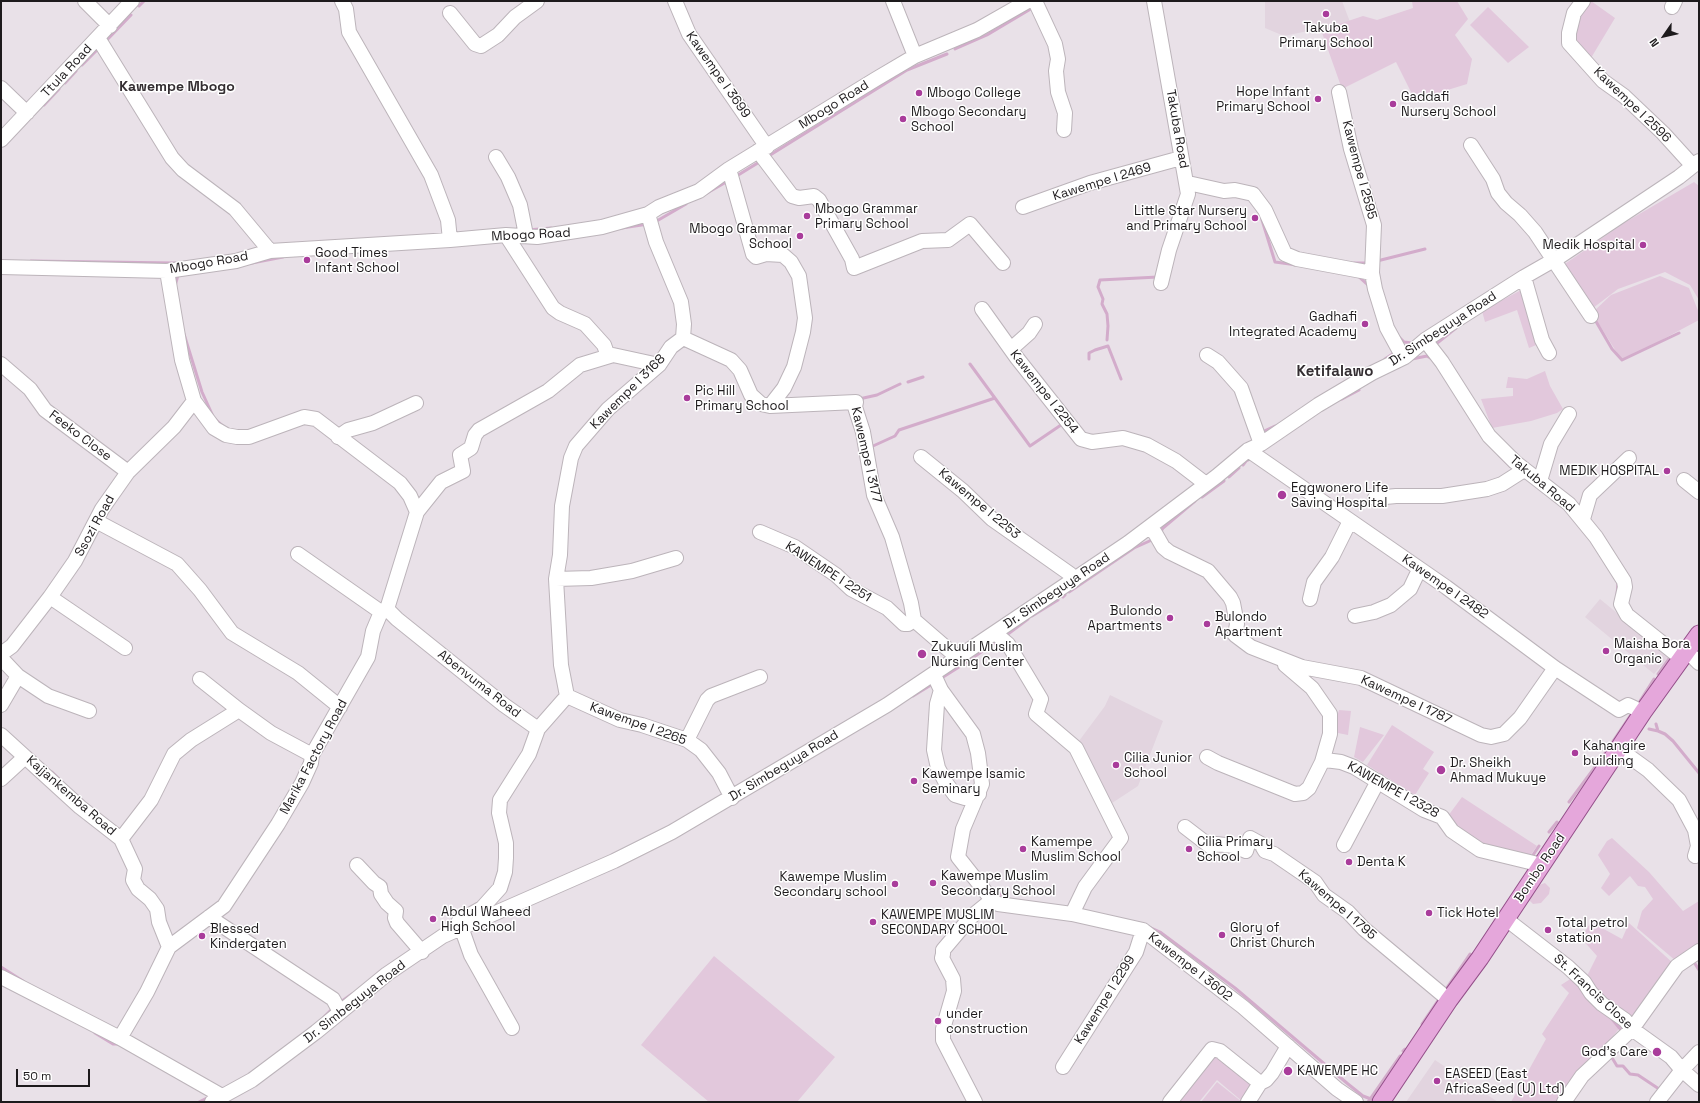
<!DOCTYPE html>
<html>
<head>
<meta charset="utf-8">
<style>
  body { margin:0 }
  #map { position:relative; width:1700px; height:1103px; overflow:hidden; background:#e9e1e8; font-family:"Space Grotesk",sans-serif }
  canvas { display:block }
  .frame { position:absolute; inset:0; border:2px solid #1d1a1c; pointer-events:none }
  .north { position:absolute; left:1644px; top:16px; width:40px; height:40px; -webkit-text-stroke:3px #fff; paint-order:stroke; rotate:236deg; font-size:11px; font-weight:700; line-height:16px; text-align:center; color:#1d1a1c }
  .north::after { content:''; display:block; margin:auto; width:14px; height:18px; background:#1d1a1c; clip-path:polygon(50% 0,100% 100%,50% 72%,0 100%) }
  .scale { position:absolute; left:16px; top:1069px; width:74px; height:18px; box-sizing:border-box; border:2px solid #1d1a1c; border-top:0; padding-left:5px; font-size:12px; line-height:14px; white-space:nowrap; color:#1d1a1c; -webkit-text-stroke:3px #fff; paint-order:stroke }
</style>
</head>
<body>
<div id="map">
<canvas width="1700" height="1103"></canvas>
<div class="frame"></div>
<div class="north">N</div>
<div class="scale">50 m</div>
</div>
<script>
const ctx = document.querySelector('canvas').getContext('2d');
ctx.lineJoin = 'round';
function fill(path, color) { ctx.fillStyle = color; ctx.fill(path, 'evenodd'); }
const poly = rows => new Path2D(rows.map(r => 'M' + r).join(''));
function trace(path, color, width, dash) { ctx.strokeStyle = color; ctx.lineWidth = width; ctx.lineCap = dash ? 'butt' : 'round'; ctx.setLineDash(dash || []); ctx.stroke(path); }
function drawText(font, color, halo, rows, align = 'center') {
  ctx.font = font + ' "Space Grotesk",sans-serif'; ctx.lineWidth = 3; ctx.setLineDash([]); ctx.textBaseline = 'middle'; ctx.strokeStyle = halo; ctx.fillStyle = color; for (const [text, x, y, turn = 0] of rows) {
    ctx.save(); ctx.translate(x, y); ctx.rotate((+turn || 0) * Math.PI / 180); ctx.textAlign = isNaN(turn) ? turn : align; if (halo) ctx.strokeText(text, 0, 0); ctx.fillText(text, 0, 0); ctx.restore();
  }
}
const built = poly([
  [1265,1,1342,1,1350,22,1284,36,1265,28],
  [1600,599,1669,656,1654,674,1585,617],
  [1110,695,1163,721,1138,786,1109,805,1076,745,1105,706],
  [1435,1060,1498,1102,1406,1102]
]);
const green = poly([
  [1412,1,1457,1,1468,19,1455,35,1472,59,1467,84,1415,100,1396,62,1342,89,1321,30,1363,16,1377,20,1413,8],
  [1588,1,1591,1,1615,18,1591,58,1571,43,1575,16],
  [1488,7,1529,47,1508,63,1470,25],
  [1694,182,1699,186,1699,300,1690,285,1665,272,1618,289,1593,308,1562,266,1624,223],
  [1660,276,1689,288,1699,313,1699,320,1622,361,1592,313,1611,295],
  [1523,289,1541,343,1529,348,1517,310,1485,322,1482,311],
  [1545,371,1550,386,1563,409,1557,413,1531,421,1492,428,1481,399,1513,396,1513,388,1506,388,1508,377,1527,379],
  [1339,710,1351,711,1348,735,1333,732],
  [1392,725,1434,752,1423,769,1429,773,1415,795,1367,765],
  [1360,727,1384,735,1363,762,1354,757],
  [1462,797,1537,846,1530,856,1489,850,1461,830,1449,818,1448,816],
  [1612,838,1649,872,1683,911,1699,901,1699,945,1676,961,1637,928,1642,911,1653,899,1645,887,1638,886,1630,876,1609,896,1601,888,1610,874,1598,855,1607,841],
  [1545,883,1550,888,1549,894,1541,903,1533,904,1529,900,1539,885],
  [1591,922,1622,939,1629,923,1674,964,1632,1024,1585,980,1597,956,1581,938],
  [714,956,835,1057,797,1102,709,1102,641,1045],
  [1575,976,1621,1026,1562,1102,1511,1102,1546,1039,1542,1034,1569,993,1561,985],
  [1212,1052,1255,1087,1243,1102,1217,1080,1199,1102,1172,1102],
  [1217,1082,1242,1102,1201,1102]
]);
const stream = poly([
  [139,6,144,1],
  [105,42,131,15],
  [955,49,987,35,1034,7],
  [82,65,96,51],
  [65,83,76,71],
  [44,105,59,89],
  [767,157,907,70,947,54],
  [735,177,761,161],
  [707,193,728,181],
  [1262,220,1275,262,1297,265],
  [655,222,686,204],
  [622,228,648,224],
  [528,230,551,228],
  [31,261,175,263],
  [1377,261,1425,249],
  [252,263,283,257],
  [1354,263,1368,263],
  [1358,276,1369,286],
  [175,286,178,275],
  [1594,318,1612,349,1622,360,1679,333],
  [184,334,202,392,212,414],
  [1399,337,1404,342,1412,343],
  [1107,340,1108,326,1107,314,1102,304,1103,299,1098,287,1100,280,1158,277],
  [1437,346,1436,344,1456,328],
  [1089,359,1089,353,1095,350,1108,346,1121,379],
  [1385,359,1394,353,1394,352],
  [1412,359,1427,356,1432,359],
  [970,364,1030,446,1061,425],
  [908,382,923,377],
  [859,399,877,395,900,384],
  [1342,399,1359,390],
  [215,419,224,427],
  [1260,433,1275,426],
  [873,446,895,436,899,430,995,398],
  [1499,455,1510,466],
  [1243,465,1246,461,1252,458],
  [1229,477,1239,468],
  [1202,497,1224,481],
  [1160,533,1163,528,1195,501],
  [1069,592,1134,548,1154,539],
  [1617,595,1618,582],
  [1063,597,1065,595],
  [1032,616,1058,600],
  [1004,637,1028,619],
  [965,663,999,640],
  [1658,674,1670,657],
  [940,679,959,667],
  [913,696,931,685],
  [1640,701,1654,679],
  [1656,724,1658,731,1665,734,1673,741,1699,773],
  [1649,729,1658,731],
  [52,772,62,782],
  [1569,802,1601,759,1632,713,1630,712],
  [1549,832,1557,822],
  [1533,855,1539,846],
  [995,891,1009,899],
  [1149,927,1160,932,1235,988,1348,1084,1363,1096,1371,1099],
  [1692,959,1699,970],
  [1,967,23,981],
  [1446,989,1470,954],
  [342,1001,352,994],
  [324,1017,332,1009],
  [1612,1019,1621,1030,1620,1034],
  [1422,1024,1439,999],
  [95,1033,113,1044,119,1044],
  [1403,1051,1405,1049],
  [1611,1056,1617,1066,1623,1066,1630,1074,1638,1075,1659,1089],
  [199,1102,209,1097],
  [1368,1102,1400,1056]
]);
const minor = poly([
  [85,1,110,26],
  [342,1,346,9,349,32,431,175,448,220,450,240],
  [675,1,689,34,767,147],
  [893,1,915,56],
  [1035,1,1055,44,1058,59,1056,71,1058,92,1065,113,1064,130],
  [1154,1,1188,194,1169,250,1161,283],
  [1583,1,1574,13,1569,33,1569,43,1603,81,1624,96,1663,133,1693,166],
  [1672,7,1675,1],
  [450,13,475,44,481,46,498,35,515,17,537,1],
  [98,38,172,158,183,170,235,209,270,251],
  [1,88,27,113],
  [1339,92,1351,149,1374,225,1372,273],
  [1,140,132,1],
  [1471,145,1493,179,1498,193,1506,203,1520,215,1535,232,1591,316],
  [758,151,792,196,799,198,814,196,819,200,852,259,854,268,922,241,948,240,970,224,1003,263],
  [496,157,508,177,520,205,526,235],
  [729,169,753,254,756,257,766,254,783,255,791,262,799,276,805,318,803,332,794,367,784,388,770,406],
  [1188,183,1224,191,1235,190,1253,194,1265,210,1285,254,1297,259,1372,273,1375,289,1387,328,1399,350,1405,357],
  [1023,207,1090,183,1181,158],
  [506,235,553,308,560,313,585,324,604,345,608,356],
  [1,267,167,271,236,261,270,251,450,240,506,235,537,237,602,227,648,214,659,207,699,191,729,169,876,79,915,56,977,30,1028,1],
  [1524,277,1542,340,1549,353],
  [982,309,1017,358,1081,439,1092,442,1123,438,1147,445,1176,461,1206,484],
  [683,338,731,360,740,370,751,395,761,404,770,406,856,402,855,407,863,432,874,495,892,537,911,603,914,620,958,658],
  [1425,340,1442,362,1489,436,1515,462,1569,504,1596,537,1624,581,1625,587,1621,604,1627,615,1681,658],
  [1011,349,1029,333,1035,324],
  [1207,355,1218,362,1241,388,1261,444],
  [1,364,30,389,45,410,128,472],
  [338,437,348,430,373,423,416,403],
  [1248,450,1446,587,1555,668,1590,691,1619,710,1628,705,1643,712],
  [921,457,963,491,992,519,1070,574,1074,580],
  [1684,480,1699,492],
  [1540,481,1551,444,1569,414],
  [1375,498,1396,496,1442,496,1487,489,1502,484,1524,470],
  [417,512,441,482,463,471,460,455,471,448,475,435,479,430,548,391,580,365,613,355,659,365],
  [1583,519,1590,495,1629,458],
  [96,521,177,564,200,590,232,633,298,673,340,707],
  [1149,528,1155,533,1163,547,1169,552,1208,571,1230,597,1233,603,1237,624,1235,635,1251,647,1302,667,1361,678,1481,735,1491,737,1504,734,1520,718,1555,668],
  [760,532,795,547,836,575,851,589,887,608,904,624,908,624,914,620],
  [298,554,381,612],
  [556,579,591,578,632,571,676,558],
  [50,597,125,648],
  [1310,599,1314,582,1332,557,1350,521],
  [387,609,397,619,504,705,538,729,567,696],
  [1355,616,1374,612,1391,605,1410,589,1419,570],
  [995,633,1008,644,1041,699,1036,714,1076,748,1121,838,1085,887,1072,914],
  [1686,650,1699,663],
  [1,654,12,646,50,597,75,561,102,509,128,472,174,427,194,401],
  [1,658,18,676,48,696,89,711],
  [1285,665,1312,688,1330,714,1330,734,1322,762],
  [934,675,941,690,973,734,978,753,982,784,963,829,958,857,992,900,998,904,1072,914,1143,930,1243,1007,1337,1089,1356,1102],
  [200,679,239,710],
  [941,690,937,704,934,750,938,768,946,783,955,795,965,798,979,794],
  [567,696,561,665,556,579,560,555,562,506,571,458,576,446,608,409,659,365,671,347,683,338,684,324,681,302,656,242,648,214],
  [567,696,620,720,642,725,687,740,701,750,719,773,732,798],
  [1,705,18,676],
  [1,735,80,807,121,839,135,869,133,880,138,889,150,899,157,909,159,922,169,947],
  [687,740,707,700,711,696,760,677],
  [1619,749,1648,770,1679,800,1695,830,1698,846,1695,856],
  [1207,757,1218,763,1295,794,1303,793,1309,788,1322,762,1325,760,1341,762,1354,767,1424,810,1442,817,1452,831,1480,850,1542,865],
  [1,779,25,757],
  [1185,827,1211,847,1216,844,1234,846,1246,851,1250,838,1261,844,1265,851,1274,854,1315,882,1324,895,1348,912,1364,929,1449,1000],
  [121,839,151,800,174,754,191,740,239,710,271,733,312,755],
  [1344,845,1378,781],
  [357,865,374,883,380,887,381,894,387,903,396,911,395,918,397,923,422,952],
  [209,917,333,999,340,1012],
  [1506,919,1568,967,1584,982,1591,993,1602,1004,1625,1020,1632,1029,1671,1057,1682,1070,1699,1085],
  [1,977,120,1038,222,1096],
  [512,1028,471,955,459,921,482,908,500,888,505,872,506,858,506,843,499,813,500,800,529,754,538,729],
  [120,1038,147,992,169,947,224,906,278,824,302,783,311,763,312,755,368,657,373,631,381,612,387,609,417,512,410,496,400,483,316,419,304,417,249,437,237,437,226,435,214,428,194,401,182,360,167,271],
  [1063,1067,1136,952,1143,930],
  [212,1102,252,1080,316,1032,387,974,443,936,614,861,672,832,887,705,1128,543,1217,476,1248,450,1261,444,1318,405,1372,373,1405,357,1425,340,1524,277,1559,257,1679,177,1699,161],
  [975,1102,943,1040,943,1029,954,991,953,979,942,958,943,954,943,950,971,917,992,900],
  [1170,1102,1212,1049,1220,1051,1260,1083,1266,1080,1272,1073,1288,1046],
  [1248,1102,1260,1083],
  [1564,1102,1582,1076,1632,1029,1677,966,1699,951],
  [1657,1102,1682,1070,1699,1052]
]);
const major = poly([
  [1381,1102,1449,1000,1480,958,1643,712,1699,634]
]);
const markers = [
  [1326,14,4,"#a93c9b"],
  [919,93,4,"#a93c9b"],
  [1318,99,4,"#a93c9b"],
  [1393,104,4,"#a93c9b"],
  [903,119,4,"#a93c9b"],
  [807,216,4,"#a93c9b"],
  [1255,218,4,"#a93c9b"],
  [800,236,4,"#a93c9b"],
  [1643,245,4,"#a93c9b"],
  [307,260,4,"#a93c9b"],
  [1365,324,4,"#a93c9b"],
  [687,398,4,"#a93c9b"],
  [1667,471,4,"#a93c9b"],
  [1282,495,5,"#a93c9b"],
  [1170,618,4,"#a93c9b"],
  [1207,624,4,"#a93c9b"],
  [1606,651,4,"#a93c9b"],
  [922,654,5,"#a93c9b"],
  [1575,753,4,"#a93c9b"],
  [1116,765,4,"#a93c9b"],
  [1441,770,5,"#a93c9b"],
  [914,781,4,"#a93c9b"],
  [1023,849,4,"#a93c9b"],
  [1189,849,4,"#a93c9b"],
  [1349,862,4,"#a93c9b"],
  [933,883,4,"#a93c9b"],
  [895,884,4,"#a93c9b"],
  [1429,913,4,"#a93c9b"],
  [433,919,4,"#a93c9b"],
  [873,922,4,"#a93c9b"],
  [1548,930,4,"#a93c9b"],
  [1222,935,4,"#a93c9b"],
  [202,936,4,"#a93c9b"],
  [938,1021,4,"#a93c9b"],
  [1657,1052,5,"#a93c9b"],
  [1288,1071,5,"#a93c9b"],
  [1437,1081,4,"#a93c9b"]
];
const poiNames = [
  ["Takuba",1326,28,"center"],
  ["Primary School",1326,43,"center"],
  ["Hope Infant",1310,92,"right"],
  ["Primary School",1310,107,"right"],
  ["Mbogo College",927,93],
  ["Gaddafi",1401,97],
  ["Nursery School",1401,112],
  ["Mbogo Secondary",911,112],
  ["School",911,127],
  ["Mbogo Grammar",815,209],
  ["Primary School",815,224],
  ["Little Star Nursery",1247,211,"right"],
  ["and Primary School",1247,226,"right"],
  ["Mbogo Grammar",792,229,"right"],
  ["School",792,244,"right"],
  ["Medik Hospital",1635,245,"right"],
  ["Good Times",315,253],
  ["Infant School",315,268],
  ["Gadhafi",1357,317,"right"],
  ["Integrated Academy",1357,332,"right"],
  ["Pic Hill",695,391],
  ["Primary School",695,406],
  ["MEDIK HOSPITAL",1659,471,"right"],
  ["Eggwonero Life",1291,488],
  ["Saving Hospital",1291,503],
  ["Bulondo",1162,611,"right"],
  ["Apartments",1162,626,"right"],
  ["Bulondo",1215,617],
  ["Apartment",1215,632],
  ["Maisha Bora",1614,644],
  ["Organic",1614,659],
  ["Zukuuli Muslim",931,647],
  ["Nursing Center",931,662],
  ["Kahangire",1583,746],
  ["building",1583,761],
  ["Cilia Junior",1124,758],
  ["School",1124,773],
  ["Dr. Sheikh",1450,763],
  ["Ahmad Mukuye",1450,778],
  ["Kawempe Isamic",922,774],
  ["Seminary",922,789],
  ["Kamempe",1031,842],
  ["Muslim School",1031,857],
  ["Cilia Primary",1197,842],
  ["School",1197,857],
  ["Denta K",1357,862],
  ["Kawempe Muslim",941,876],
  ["Secondary School",941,891],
  ["Kawempe Muslim",887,877,"right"],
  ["Secondary school",887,892,"right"],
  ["Abdul Waheed",441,912],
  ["High School",441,927],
  ["Tick Hotel",1437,913],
  ["KAWEMPE MUSLIM",881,915],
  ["SECONDARY SCHOOL",881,930],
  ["Total petrol",1556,923],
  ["station",1556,938],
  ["Glory of",1230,928],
  ["Christ Church",1230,943],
  ["Blessed",210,929],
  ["Kindergaten",210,944],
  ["under",946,1014],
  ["construction",946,1029],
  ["God's Care",1648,1052,"right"],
  ["KAWEMPE HC",1297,1071],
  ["EASEED (East",1445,1074],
  ["AfricaSeed (U) Ltd)",1445,1089]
];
const streetNames = [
  ["Ttula Road",67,71,-47],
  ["Kawempe I 3699",718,75,55],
  ["Mbogo Road",834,105,-32],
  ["Kawempe I 2596",1632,105,44],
  ["Takuba Road",1177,129,80],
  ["Kawempe I 2595",1359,170,75],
  ["Kawempe I 2469",1102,182,-17],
  ["Mbogo Road",531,235,-3],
  ["Mbogo Road",209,263,-10],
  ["Dr. Simbeguya Road",1443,329,-33],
  ["Kawempe I 3168",628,392,-45],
  ["Kawempe I 2254",1044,392,52],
  ["Feeko Close",80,436,37],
  ["Kawempe I 3177",866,455,77],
  ["Takuba Road",1542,484,40],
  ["Kawempe I 2253",979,504,40],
  ["Ssozi Road",95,526,-61],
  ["KAWEMPE I 2251",828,572,33],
  ["Kawempe I 2482",1445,587,35],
  ["Dr. Simbeguya Road",1057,591,-34],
  ["Abenvuma Road",479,684,38],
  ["Kawempe I 1787",1406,700,25],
  ["Kawempe I 2265",638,724,20],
  ["Marika Factory Road",314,757,-62],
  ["Dr. Simbeguya Road",784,766,-31],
  ["KAWEMPE I 2328",1393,790,29],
  ["Kajjankemba Road",71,796,41],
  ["Bombo Road",1540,868,-56],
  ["Kawempe I 1795",1337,905,41],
  ["Kawempe I 3602",1190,967,38],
  ["St. Francis Close",1593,992,43],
  ["Kawempe I 2299",1105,1000,-58],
  ["Dr. Simbeguya Road",355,1002,-38]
];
const neighbourhoodNames = [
  ["Kawempe Mbogo",177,87]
];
const quarterNames = [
  ["Ketifalawo",1335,372]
];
fill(built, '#e2d4df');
fill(green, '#e2c8dc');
trace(stream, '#d3accb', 3);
trace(minor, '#bcb4ba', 16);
trace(major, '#934f89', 19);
trace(minor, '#fff', 14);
trace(major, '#e5a7db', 17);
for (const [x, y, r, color] of markers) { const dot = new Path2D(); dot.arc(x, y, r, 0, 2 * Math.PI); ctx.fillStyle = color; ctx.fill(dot); trace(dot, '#fff', 1.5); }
drawText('13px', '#1d1a1c', '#fff', poiNames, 'left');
drawText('13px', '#1d1a1c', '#fff', streetNames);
drawText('bold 14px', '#342e32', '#fff', neighbourhoodNames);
drawText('bold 15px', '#342e32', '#fff', quarterNames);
</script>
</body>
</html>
